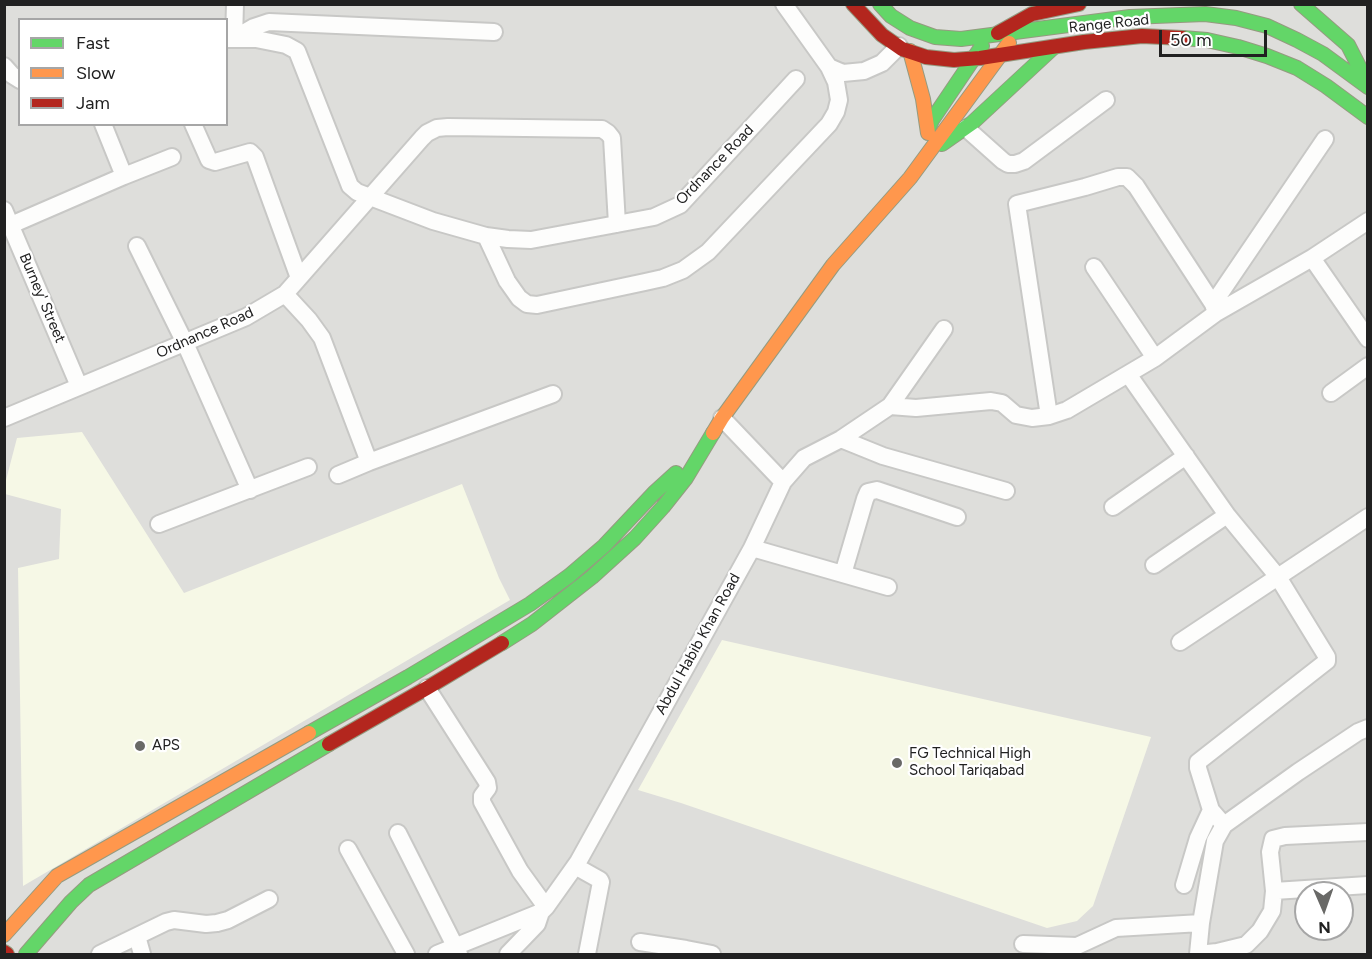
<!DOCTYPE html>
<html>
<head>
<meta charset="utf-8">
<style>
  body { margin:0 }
  #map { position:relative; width:1372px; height:959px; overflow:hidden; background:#efefea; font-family:Figtree,sans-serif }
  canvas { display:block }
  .frame { position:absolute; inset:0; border:6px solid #212121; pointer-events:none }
  .legend { position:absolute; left:18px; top:18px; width:210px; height:108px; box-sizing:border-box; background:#fff; border:2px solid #a6a6a6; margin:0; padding:8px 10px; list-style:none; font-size:18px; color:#212121 }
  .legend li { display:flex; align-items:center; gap:12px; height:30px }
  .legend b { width:30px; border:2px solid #a6a6a6 }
  .north { position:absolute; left:1294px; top:881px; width:60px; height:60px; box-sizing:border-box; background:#fff; border:2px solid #a6a6a6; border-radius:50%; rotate:178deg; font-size:16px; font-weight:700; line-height:24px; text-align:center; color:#212121 }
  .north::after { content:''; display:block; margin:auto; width:21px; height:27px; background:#696967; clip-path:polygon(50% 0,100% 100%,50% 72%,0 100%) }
  .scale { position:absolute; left:1159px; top:30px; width:108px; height:27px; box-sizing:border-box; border:3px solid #212121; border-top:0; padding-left:8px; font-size:18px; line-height:21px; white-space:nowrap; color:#212121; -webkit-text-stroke:4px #fff; paint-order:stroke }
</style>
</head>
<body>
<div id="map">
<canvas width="1372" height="959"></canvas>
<div class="frame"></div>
<ul class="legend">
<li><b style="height:8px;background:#63d668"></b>Fast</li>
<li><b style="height:8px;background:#ff974d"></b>Slow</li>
<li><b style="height:8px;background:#b3261e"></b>Jam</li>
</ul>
<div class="north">N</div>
<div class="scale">50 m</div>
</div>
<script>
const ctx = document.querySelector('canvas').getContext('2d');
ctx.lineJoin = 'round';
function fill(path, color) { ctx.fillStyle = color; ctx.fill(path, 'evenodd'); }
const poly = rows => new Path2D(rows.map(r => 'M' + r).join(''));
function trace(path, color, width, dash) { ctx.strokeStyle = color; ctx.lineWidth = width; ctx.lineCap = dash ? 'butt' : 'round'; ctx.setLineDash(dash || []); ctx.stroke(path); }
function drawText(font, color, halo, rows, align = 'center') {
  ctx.font = font + ' Figtree,sans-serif'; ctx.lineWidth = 4.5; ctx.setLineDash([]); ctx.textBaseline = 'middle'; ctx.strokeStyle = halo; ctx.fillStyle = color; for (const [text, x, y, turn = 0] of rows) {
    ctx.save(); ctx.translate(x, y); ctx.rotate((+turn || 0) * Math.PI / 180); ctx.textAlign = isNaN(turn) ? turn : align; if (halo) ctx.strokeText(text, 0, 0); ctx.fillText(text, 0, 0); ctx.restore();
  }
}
const residential = poly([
  [5,5,1367,5,1367,954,5,954],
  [20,20,226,20,226,124,20,124],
  [1306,893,1342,893,1342,929,1306,929]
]);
const education = poly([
  [82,432,184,593,462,484,499,578,510,600,23,886,18,568,59,559,61,509,5,494,5,484,17,438],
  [722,640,1151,737,1093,906,1077,921,1047,928,681,803,638,790]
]);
const street = poly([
  [784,4,829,67,843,73,864,71,882,63,899,46],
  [235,38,254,27,269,22,494,32],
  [226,39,256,39,286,45,297,51,350,186,357,192,433,221,486,236,508,239,531,240,654,217,680,205,796,79],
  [234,39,235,4],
  [4,66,12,75,20,80],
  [103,124,124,176],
  [193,124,209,160,215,162,250,152,255,157,299,278],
  [966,128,1003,161,1008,164,1015,164,1024,161,1106,100],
  [4,210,79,386],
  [11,225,124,176,172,157],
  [486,236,507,281,519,298,527,304,537,305,645,282,663,278,683,270,708,252,829,124,836,112,839,100,836,82,829,67],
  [137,246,185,343,250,490],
  [1312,258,1368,339],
  [1094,267,1155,358],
  [285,294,309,320,322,338,369,462],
  [1213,304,1325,139],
  [1128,374,1227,515,1278,577,1327,657,1327,661,1198,762,1198,768,1211,810,1224,825],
  [1331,393,1368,366],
  [890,406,944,329],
  [1049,416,1017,204,1085,187,1118,177,1127,177,1136,186,1213,304,1216,313],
  [4,418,246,317,285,294,422,138,427,133,437,128,448,127,602,129,608,133,612,138,617,224],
  [722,418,783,482],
  [841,439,883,456,1006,491],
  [338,475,369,462,553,394],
  [1113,507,1186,456],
  [159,524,308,467],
  [752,548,888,587],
  [1154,565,1227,515],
  [843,574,865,499,868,492,877,490,957,517],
  [1180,642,1368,517],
  [427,688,487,782,488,788,482,796,482,802,520,871,546,907],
  [398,833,459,954],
  [348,849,406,954],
  [575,866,600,880,601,882,587,954],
  [1184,885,1198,838,1211,810],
  [1274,891,1368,885],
  [137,936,142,954],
  [640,942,686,949,712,954],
  [1023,944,1077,946,1116,928,1201,923],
  [100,954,166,922,174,920,206,924,217,923,228,920,269,899],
  [437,954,541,912,546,907,578,862,752,548,783,482,804,458,841,439,890,406,916,408,991,401,1002,403,1016,415,1032,418,1049,416,1067,410,1155,358,1216,313,1312,258,1368,221],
  [508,954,537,924,541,912],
  [1198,954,1201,923,1215,841,1224,825,1298,772,1358,732,1368,728],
  [1198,954,1217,952,1246,945,1260,931,1272,911,1274,891,1270,852,1273,839,1285,836,1368,832]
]);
const fast = poly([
  [880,4,891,16,910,28,935,37,961,39,1130,17,1205,14,1236,18,1267,26,1297,40,1323,54,1368,87],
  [1301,4,1348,45,1368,84],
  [1183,38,1207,40,1238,47,1267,56,1297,68,1326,86,1368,117],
  [929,127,932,120,982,46],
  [942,144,972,123,1054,47],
  [502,643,532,624,592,577,635,538,663,507,686,478,713,433],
  [309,733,408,677,530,604,569,576,604,546,654,493,676,473],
  [26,954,71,902,89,885,329,744]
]);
const slow = poly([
  [910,51,923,99,928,133],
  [713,433,722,418,833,265,910,178,1009,43],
  [4,935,57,876,309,733]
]);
const jam = poly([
  [853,4,882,35,902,49,926,57,954,60,980,58,1084,42,1142,36,1183,38],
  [998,33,1032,14,1079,4],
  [329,744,427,688,502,643],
  [4,952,7,954]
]);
const markers = [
  [140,746,6,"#696967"],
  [897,763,6,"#696967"]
];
const streetNames = [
  ["Range Road",1109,24,-6],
  ["Ordnance Road",715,165,-46],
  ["Burney' Street",42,298,67],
  ["Ordnance Road",205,333,-24],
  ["Abdul Habib Khan Road",698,644,-61]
];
const poiNames = [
  ["APS",152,746],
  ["FG Technical High",909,754],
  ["School Tariqabad",909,771]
];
fill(residential, '#dededb');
fill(education, '#f6f8e6');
trace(street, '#c8c8c6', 20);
trace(fast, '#959b80', 16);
trace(slow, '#959b80', 16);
trace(jam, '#959b80', 16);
trace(street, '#fdfdfc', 16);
trace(fast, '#63d668', 14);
trace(slow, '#ff974d', 14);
trace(jam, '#b3261e', 14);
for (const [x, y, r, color] of markers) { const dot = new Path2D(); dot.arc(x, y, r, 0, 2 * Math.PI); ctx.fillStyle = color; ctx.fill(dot); trace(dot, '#fff', 2); }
drawText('15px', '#212121', '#fff', streetNames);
drawText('15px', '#212121', '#fff', poiNames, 'left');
</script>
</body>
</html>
